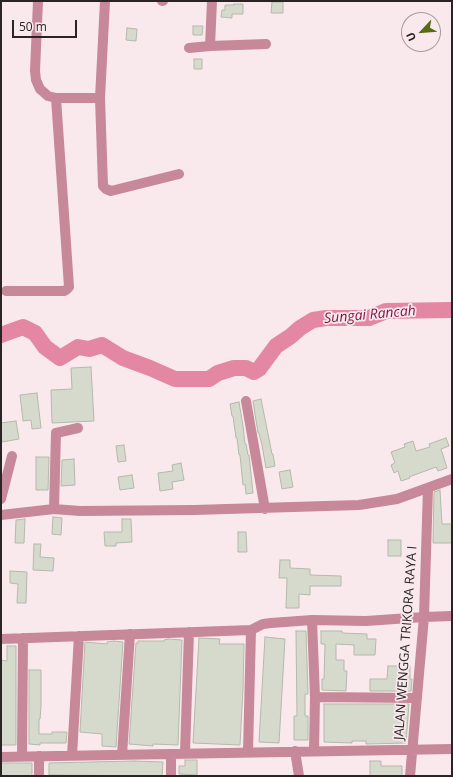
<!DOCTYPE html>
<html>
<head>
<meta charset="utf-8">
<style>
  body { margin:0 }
  #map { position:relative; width:453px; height:777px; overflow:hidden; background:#f9e9ed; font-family:"Open Sans",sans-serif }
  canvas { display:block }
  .frame { position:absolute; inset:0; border:2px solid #2a2425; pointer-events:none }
  .north { position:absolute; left:401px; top:12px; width:40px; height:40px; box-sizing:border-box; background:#f9e9ed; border:1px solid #a69a9d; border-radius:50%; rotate:244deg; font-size:11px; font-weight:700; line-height:16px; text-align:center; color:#2a2425 }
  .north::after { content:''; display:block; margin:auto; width:14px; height:18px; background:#566a17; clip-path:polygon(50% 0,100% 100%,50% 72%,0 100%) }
  .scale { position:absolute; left:12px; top:20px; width:65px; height:18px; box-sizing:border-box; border:2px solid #2a2425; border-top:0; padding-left:5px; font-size:12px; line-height:14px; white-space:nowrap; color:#2a2425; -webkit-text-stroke:3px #f9e9ed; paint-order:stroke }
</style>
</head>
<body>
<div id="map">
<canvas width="453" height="777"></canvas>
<div class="frame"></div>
<div class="north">U</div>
<div class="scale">50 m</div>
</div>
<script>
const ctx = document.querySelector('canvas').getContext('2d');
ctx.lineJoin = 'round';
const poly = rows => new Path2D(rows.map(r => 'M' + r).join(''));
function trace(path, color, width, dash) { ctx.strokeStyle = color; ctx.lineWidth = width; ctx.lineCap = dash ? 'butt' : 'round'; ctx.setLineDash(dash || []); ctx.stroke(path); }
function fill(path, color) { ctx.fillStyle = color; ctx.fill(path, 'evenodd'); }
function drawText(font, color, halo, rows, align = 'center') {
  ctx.font = font + ' "Open Sans",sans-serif'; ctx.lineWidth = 3.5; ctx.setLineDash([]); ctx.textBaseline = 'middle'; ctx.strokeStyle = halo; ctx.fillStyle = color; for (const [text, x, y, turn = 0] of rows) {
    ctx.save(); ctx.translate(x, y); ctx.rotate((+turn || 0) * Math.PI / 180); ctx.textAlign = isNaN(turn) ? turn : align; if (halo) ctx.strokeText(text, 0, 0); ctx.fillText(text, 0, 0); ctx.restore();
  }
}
const river = poly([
  [1,335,23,327,35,333,45,347,60,358,78,347,89,349,102,345,123,358,150,368,175,379,209,379,218,373,234,368,246,368,254,372,259,369,276,346,291,336,300,328,313,320,326,318,369,318,386,311,452,310]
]);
const building = poly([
  [272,2,283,2,283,13,271,13,272,2],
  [234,4,243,4,243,14,232,14,232,18,221,17,222,10,225,10,225,5,234,5,234,4],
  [193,26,203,26,202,35,193,35,193,26],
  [127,28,137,29,136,41,126,40,127,28],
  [194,59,202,59,202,69,194,69,194,59],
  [91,367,94,421,52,423,51,390,72,389,71,368,91,367],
  [37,393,41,428,32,429,31,420,23,421,20,395,37,393],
  [261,399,272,454,273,454,275,466,266,468,262,445,259,433,258,433,253,401,261,399],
  [239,402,243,426,245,444,246,444,248,455,249,455,253,493,246,494,245,484,243,485,240,455,239,455,237,438,236,438,233,416,232,416,230,404,239,402],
  [16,421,19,439,2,442,1,435,1,423,16,421],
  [446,438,449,446,441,449,447,468,438,471,436,467,409,477,410,478,401,481,398,471,394,473,391,465,395,463,391,452,405,447,404,444,413,441,416,451,430,447,429,444,446,438],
  [124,445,126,461,118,462,116,446,124,445],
  [36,457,49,457,48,490,36,490,36,457],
  [74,459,75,485,61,486,62,460,74,459],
  [181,463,184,480,172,482,173,489,160,491,158,473,173,471,172,465,181,463],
  [290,470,293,487,282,489,279,472,290,470],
  [132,475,134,488,120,490,118,477,132,475],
  [440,490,442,524,452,524,452,543,433,543,434,492,440,490],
  [53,517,62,518,61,535,52,534,53,517],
  [25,519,24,543,15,543,16,520,25,519],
  [122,519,131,519,132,542,116,543,116,546,105,546,104,532,122,532,122,519],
  [238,532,246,532,247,552,238,552,238,532],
  [388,540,401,540,401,556,388,556,388,540],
  [34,544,41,544,40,557,54,558,53,571,33,570,34,544],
  [280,560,290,560,290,568,310,569,310,575,341,576,341,586,310,586,310,595,299,594,299,608,286,608,287,578,279,578,280,560],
  [10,571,27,572,26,603,17,603,18,584,10,583,10,571],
  [296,631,306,631,308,694,305,694,305,716,308,716,308,740,294,740,294,716,297,716,296,631],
  [321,631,342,631,342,633,367,634,367,639,376,639,375,655,354,655,354,645,336,644,336,660,344,660,344,671,347,671,346,691,322,690,322,679,324,679,325,644,321,644,321,631],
  [265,637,285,639,279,743,259,742,265,637],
  [199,638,220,639,219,644,244,644,243,689,240,745,193,743,199,638],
  [168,639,182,640,178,745,153,744,153,746,129,744,136,643,138,643,138,641,164,641,164,640,168,639],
  [114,641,123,642,116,747,102,746,102,734,80,732,85,642,107,644,107,642,114,641],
  [7,646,16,646,16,745,1,745,1,660,7,661,7,646],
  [388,666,410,666,410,679,412,679,411,691,370,691,370,679,387,679,388,666],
  [29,670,41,670,41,707,40,719,39,719,39,734,52,734,52,732,67,732,66,743,40,743,40,745,29,744,29,670],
  [324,704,409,704,406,743,366,744,366,741,352,741,352,743,324,742,324,704],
  [185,760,197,760,197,775,179,774,179,766,185,766,185,760],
  [134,761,163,762,162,776,49,775,49,763,134,761],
  [370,761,381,761,381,766,402,766,402,776,370,776,370,761],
  [1,763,32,763,32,776,1,776,1,763]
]);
const minor = poly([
  [38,1,35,71,36,80,40,89,48,96,56,98,100,98],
  [105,1,100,98,103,186,106,189,111,191,179,174],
  [162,1,163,1],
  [210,46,212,1],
  [189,48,210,46,266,44],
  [6,291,64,291,66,290,69,287,56,98],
  [246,401,265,509],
  [1,499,12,456],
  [54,509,56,433,78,428],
  [1,515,54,509,80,511,194,510,359,505,397,499,452,479],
  [312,620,315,697,314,751],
  [1,639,251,630,263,624,271,623,312,620,366,621,424,617,452,616],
  [315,697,417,698],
  [295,751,299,776],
  [248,752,251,630],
  [185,753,189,632],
  [171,754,171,776],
  [72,755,79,636],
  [122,755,130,634],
  [22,756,23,638],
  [1,757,452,749],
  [39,776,39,756],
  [410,776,424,617,428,488]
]);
const streetNames = [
  ["JALAN WENGGA TRIKORA RAYA I",406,643,-86]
];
const waterNames = [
  ["Sungai Rancah",370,315,-5]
];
trace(river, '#e487a3', 16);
fill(building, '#d6dacd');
trace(building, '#b4b9ab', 1);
trace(minor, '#c78899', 10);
drawText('13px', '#2a2425', '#f9e9ed', streetNames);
drawText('italic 14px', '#7f0e41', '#f9e9ed', waterNames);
</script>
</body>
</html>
